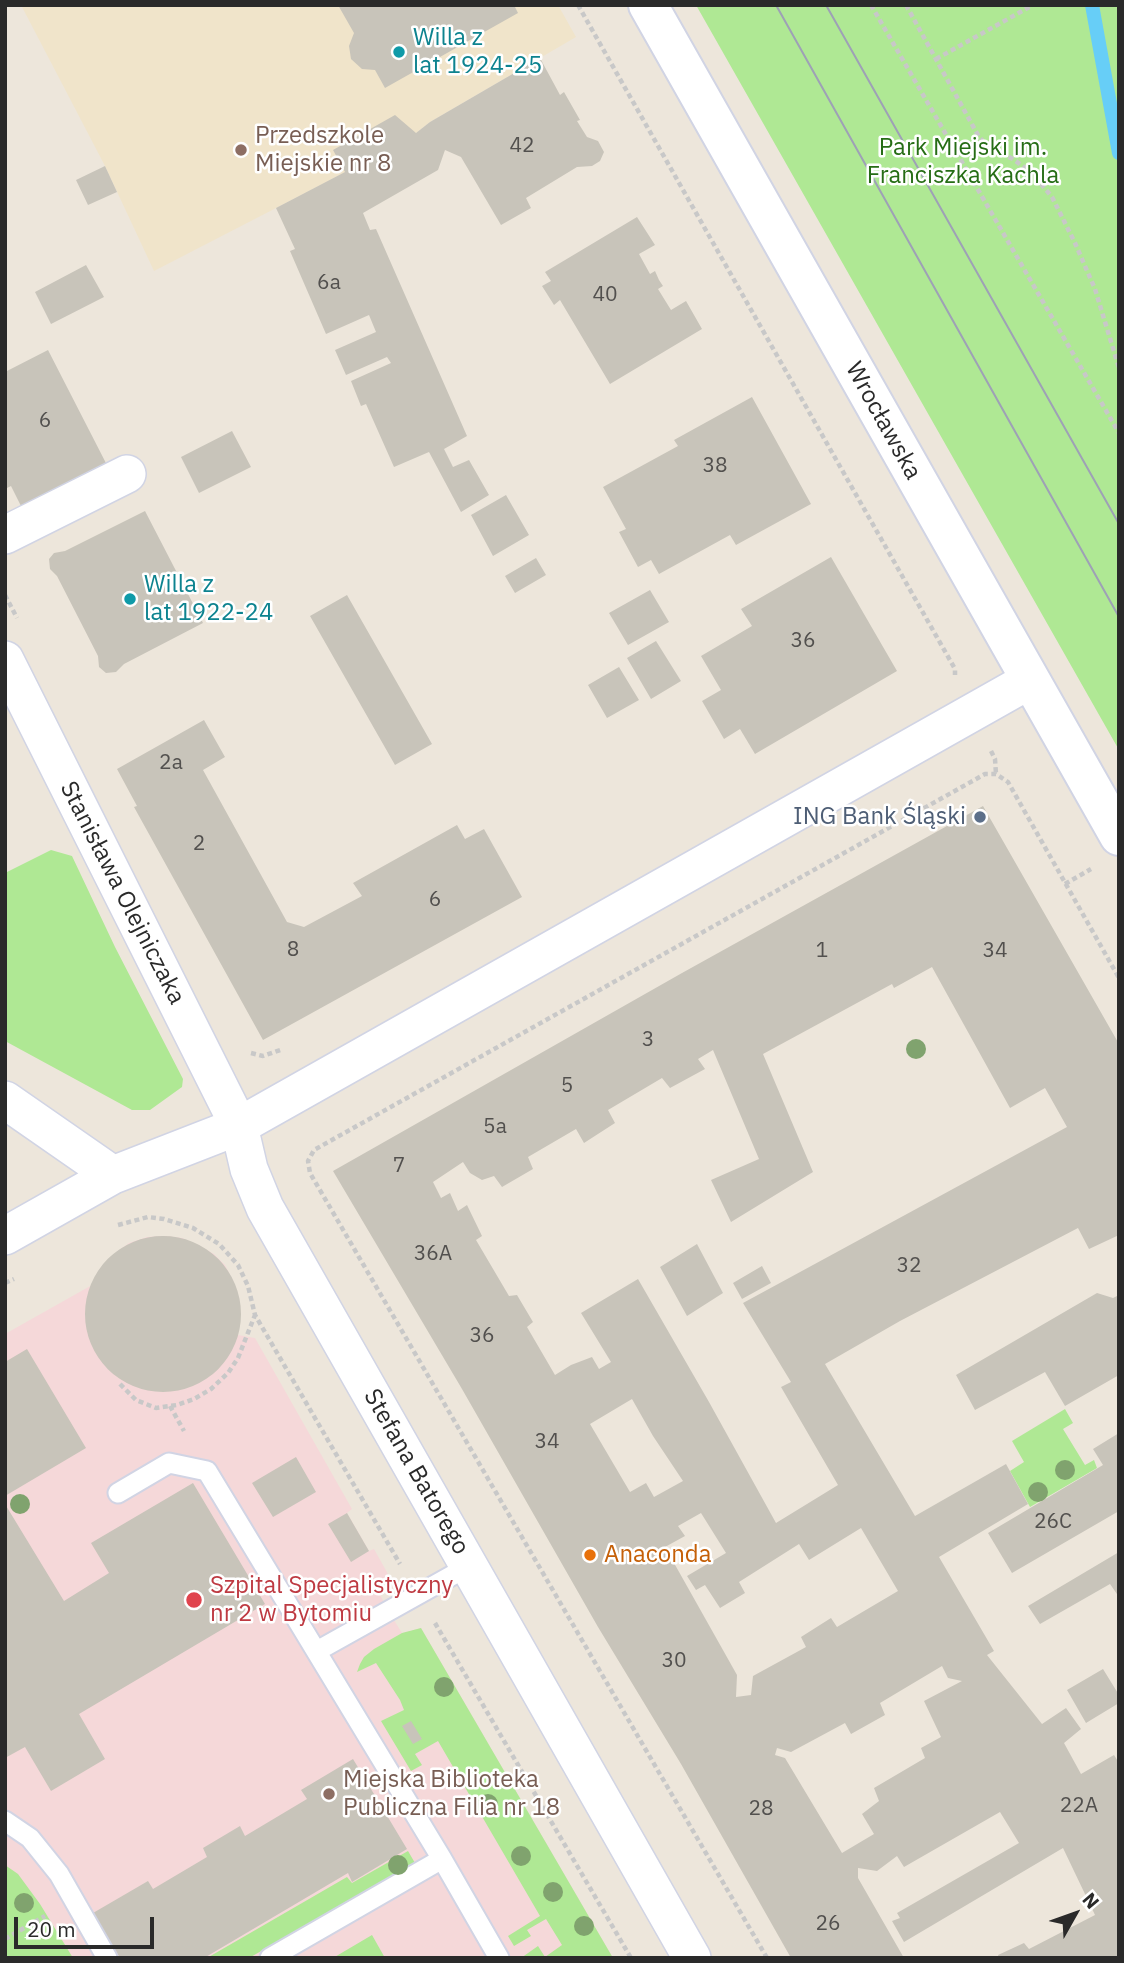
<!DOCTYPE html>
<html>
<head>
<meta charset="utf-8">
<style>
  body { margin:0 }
  #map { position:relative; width:1124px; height:1963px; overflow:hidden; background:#ede6db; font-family:"IBM Plex Sans",sans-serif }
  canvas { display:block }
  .frame { position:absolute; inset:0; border:7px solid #2a2a2a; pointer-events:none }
  .north { position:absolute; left:1040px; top:1879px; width:70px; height:70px; -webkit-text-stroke:5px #fff; paint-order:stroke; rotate:50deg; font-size:19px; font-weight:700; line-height:28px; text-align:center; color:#2a2a2a }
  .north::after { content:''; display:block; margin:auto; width:24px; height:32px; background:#2a2a2a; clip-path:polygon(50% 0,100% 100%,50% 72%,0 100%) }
  .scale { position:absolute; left:14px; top:1917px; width:140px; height:32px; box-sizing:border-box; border:4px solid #2a2a2a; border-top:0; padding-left:9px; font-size:21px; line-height:24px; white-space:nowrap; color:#2a2a2a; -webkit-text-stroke:5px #fff; paint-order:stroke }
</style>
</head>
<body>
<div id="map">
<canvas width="1124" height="1963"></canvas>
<div class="frame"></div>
<div class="north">N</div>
<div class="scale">20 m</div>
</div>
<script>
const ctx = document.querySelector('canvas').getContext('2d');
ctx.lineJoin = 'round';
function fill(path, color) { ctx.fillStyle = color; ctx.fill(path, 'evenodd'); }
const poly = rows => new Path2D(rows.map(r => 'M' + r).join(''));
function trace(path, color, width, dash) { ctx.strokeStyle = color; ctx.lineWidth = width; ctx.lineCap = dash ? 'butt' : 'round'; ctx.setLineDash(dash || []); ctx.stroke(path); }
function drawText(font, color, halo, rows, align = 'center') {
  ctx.font = font + ' "IBM Plex Sans",sans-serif'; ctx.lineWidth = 5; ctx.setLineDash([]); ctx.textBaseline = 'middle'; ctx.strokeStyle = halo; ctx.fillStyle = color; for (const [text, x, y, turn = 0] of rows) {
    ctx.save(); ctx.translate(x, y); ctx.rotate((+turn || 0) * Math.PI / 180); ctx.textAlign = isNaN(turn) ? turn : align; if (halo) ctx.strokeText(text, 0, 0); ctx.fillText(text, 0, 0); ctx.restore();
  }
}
const education = poly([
  [21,5,558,5,576,37,430,122,416,133,342,174,154,271,105,166]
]);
const medical = poly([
  [166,1236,182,1238,198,1245,214,1254,225,1265,233,1281,239,1298,240,1318,238,1335,255,1338,352,1509,347,1513,369,1551,374,1549,388,1574,377,1589,389,1612,402,1633,421,1628,613,1958,5,1958,5,1334,92,1285,100,1269,113,1255,129,1243,147,1237]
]);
const green = poly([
  [696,5,1119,5,1119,750],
  [51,850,72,856,115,947,183,1079,182,1087,150,1110,132,1110,5,1041,5,873],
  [1065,1409,1073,1423,1063,1429,1085,1465,1094,1460,1097,1468,1030,1507,1010,1471,1024,1462,1012,1441],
  [421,1628,613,1958,521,1958,538,1946,545,1957,562,1945,546,1919,527,1930,531,1936,514,1946,508,1936,540,1916,438,1741,415,1754,422,1765,411,1771,381,1721,404,1710,400,1700,376,1663,357,1672,360,1664,364,1657,374,1649,402,1633],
  [408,1851,415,1863,249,1958,207,1958,347,1877,352,1883],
  [5,1865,18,1874,40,1904,73,1958,5,1958],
  [372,1935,385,1958,333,1958]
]);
const stream = poly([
  [1092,5,1119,153]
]);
const building = poly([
  [338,5,514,5,518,13,385,88,375,70,362,69,351,59,349,46,354,33],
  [540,58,560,95,564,92,580,120,577,121,587,137,598,141,604,152,600,161,592,166,577,167,526,198,531,208,501,225,461,157,445,150,438,170,363,213,370,230,376,229,467,436,444,449,453,467,469,460,489,495,461,512,429,452,394,467,366,404,361,406,351,381,391,363,387,357,346,375,335,350,376,332,369,315,326,334,290,251,295,249,276,208,345,172,333,150,395,115,416,133,430,122],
  [105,166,117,192,88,205,76,180],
  [637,217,655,245,639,254,650,274,655,271,659,280,663,286,658,289,671,310,686,301,702,329,610,384,560,300,554,305,542,286,551,281,545,272],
  [86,265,104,297,51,324,35,292],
  [48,350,109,469,24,512,11,486,5,489,5,372],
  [752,397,811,504,736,545,730,535,659,574,651,560,638,567,619,532,626,529,603,487,678,446,674,440],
  [232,431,251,467,199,493,181,457],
  [506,495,529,535,493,556,471,515],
  [145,511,203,623,124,664,116,672,106,673,99,667,98,656,57,576,50,569,49,559,54,553,65,551],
  [831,557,897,671,755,754,740,729,724,739,702,701,721,690,701,656,752,626,741,609],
  [536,558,546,575,515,593,505,576],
  [650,590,669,622,628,645,609,613],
  [347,595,432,744,395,765,310,616],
  [656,641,681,681,651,699,627,658],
  [619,667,639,700,607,718,588,685],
  [204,720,225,757,203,770,287,922,304,927,362,896,353,883,457,825,465,839,484,829,522,897,263,1040,134,807,137,806,117,769],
  [983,806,1119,1044,1119,1235,1089,1249,1078,1228,900,1321,825,1364,915,1516,1006,1464,1028,1504,939,1557,994,1651,987,1655,1042,1724,1066,1708,1081,1729,1064,1743,1081,1774,1114,1755,1119,1763,1119,1958,999,1958,998,1955,1024,1943,1029,1949,1095,1915,1063,1848,904,1942,892,1921,900,1918,897,1913,1019,1843,1000,1812,904,1867,897,1856,877,1871,858,1868,858,1878,904,1958,791,1958,681,1764,598,1627,462,1389,333,1171,682,973],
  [932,967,1010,1108,1045,1088,1067,1127,743,1303,791,1382,781,1387,838,1485,776,1523,709,1402,638,1279,581,1313,611,1362,599,1369,592,1357,571,1365,555,1375,527,1327,533,1322,517,1295,509,1296,476,1240,482,1236,467,1205,458,1211,450,1193,441,1198,433,1182,463,1162,470,1173,482,1180,494,1176,502,1187,533,1169,528,1157,576,1129,584,1143,615,1123,608,1110,662,1078,670,1088,705,1069,698,1059,713,1050,759,1159,711,1180,731,1222,813,1172,763,1054,892,984,894,988],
  [632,1399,653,1436,683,1481,654,1497,646,1483,630,1492,590,1424],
  [701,1513,726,1553,687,1576,696,1590,705,1585,720,1608,745,1593,739,1582,799,1544,809,1560,861,1528,898,1591,837,1627,831,1618,801,1637,806,1647,753,1676,751,1695,736,1697,737,1675,665,1547,685,1536,678,1526],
  [942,1666,948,1678,962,1681,924,1701,941,1737,921,1748,925,1758,874,1788,879,1801,862,1814,874,1834,842,1853,785,1758,775,1755,777,1748,791,1752,845,1723,851,1734,885,1715,880,1703],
  '85 1314a78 78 0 1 1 156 0a78 78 0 1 1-156 0Z',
  [697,1244,723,1293,687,1316,660,1267],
  [762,1266,771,1283,742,1299,733,1283],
  [1097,1293,1113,1298,1119,1295,1119,1375,1065,1406,1045,1372,975,1410,956,1375],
  [27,1349,86,1448,5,1496,5,1362],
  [1119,1433,1119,1511,1012,1573,988,1533,1103,1465,1093,1449],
  [296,1457,316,1492,273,1517,252,1483],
  [193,1483,265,1604,79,1714,105,1759,51,1791,25,1747,5,1758,5,1504,64,1601,109,1573,91,1543],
  [347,1513,369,1551,351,1562,328,1524],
  [1119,1552,1119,1597,1110,1584,1040,1624,1028,1606],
  [1103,1669,1119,1695,1119,1703,1086,1723,1067,1690],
  [411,1721,422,1739,413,1744,402,1726],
  [353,1759,407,1849,352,1882,348,1873,204,1958,120,1958,93,1913,148,1881,153,1889,207,1857,203,1848,240,1826,245,1836,307,1799,301,1790]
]);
const path = poly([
  [578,5,955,669,955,675],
  [871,5,1119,433],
  [906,5,979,137,990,148,1013,159,1032,173,1052,197,1075,243,1095,289,1119,368],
  [936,59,1033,5],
  [5,595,17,618],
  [991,751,995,759,996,774],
  [1065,884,1091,869],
  [251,1053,263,1056,283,1049],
  [118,1225,148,1217,164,1219,193,1228,219,1244,238,1265,248,1286,255,1315,400,1564],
  [5,1283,14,1279],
  [120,1384,136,1400,156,1408,177,1405,194,1399,211,1389,228,1373,238,1358,255,1315],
  [170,1406,184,1431],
  [435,1623,631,1958],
  [5,1939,45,1916],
  [767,1958,310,1173,308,1161,314,1150,985,774,996,774,1008,782,1119,978]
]);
const lane = poly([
  [118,1493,169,1463,207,1471,442,1859,499,1958],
  [317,1651,469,1566],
  [5,1821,30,1838,59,1874,107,1958],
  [270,1958,442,1859]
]);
const street = poly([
  [5,535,127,474],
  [5,660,239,1126,249,1169,265,1208,692,1958],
  [5,1100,113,1175],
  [5,1236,113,1175,239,1126,1030,680]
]);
const secondary = poly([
  [648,5,1119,836]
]);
const tram = poly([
  [776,5,1119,617],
  [826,5,1119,524]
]);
const trees = [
  [916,1049],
  [1065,1470],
  [1038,1492],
  [20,1504],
  [444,1687],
  [488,1804],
  [521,1856],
  [398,1865],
  [553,1892],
  [24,1903],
  [584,1926]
];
const markers = [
  [399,52,7,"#0f9aa8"],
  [241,150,7,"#8d6e63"],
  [130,599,7,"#0f9aa8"],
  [980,817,7,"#5c6f8a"],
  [590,1555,7,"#e8710a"],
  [194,1600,9,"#e0444e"],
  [329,1794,7,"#8d6e63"]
];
const numberNames = [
  ["42",522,146],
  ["6a",329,283],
  ["40",605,295],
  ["6",45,421],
  ["38",715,466],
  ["36",803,641],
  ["2a",171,763],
  ["2",199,844],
  ["6",435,900],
  ["8",293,950],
  ["1",822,951],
  ["34",995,951],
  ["3",648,1040],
  ["5",567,1086],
  ["5a",495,1127],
  ["7",399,1166],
  ["36A",433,1254],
  ["32",909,1266],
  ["36",482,1336],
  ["34",547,1442],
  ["26C",1053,1522],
  ["30",674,1661],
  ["22A",1079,1806],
  ["28",761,1809],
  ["26",828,1924]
];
const cultureNames = [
  ["Willa z",413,38],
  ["lat 1924-25",413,66],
  ["Willa z",144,585],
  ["lat 1922-24",144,613]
];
const educationNames = [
  ["Przedszkole",255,136],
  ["Miejskie nr 8",255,164],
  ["Miejska Biblioteka",343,1780],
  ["Publiczna Filia nr 18",343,1808]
];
const parkNames = [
  ["Park Miejski im.",963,148],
  ["Franciszka Kachla",963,176]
];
const streetNames = [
  ["Wrocławska",883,421,61],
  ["Stanisława Olejniczaka",122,893,63],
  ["Stefana Batorego",416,1472,60]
];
const serviceNames = [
  ["ING Bank Śląski",966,817]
];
const foodNames = [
  ["Anaconda",604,1555]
];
const healthNames = [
  ["Szpital Specjalistyczny",210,1586],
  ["nr 2 w Bytomiu",210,1614]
];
fill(education, '#f0e4ca');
fill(medical, '#f5d8d9');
fill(green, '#afe894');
trace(stream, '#67cef7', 14);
fill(building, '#c8c4ba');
trace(lane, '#d1d4e4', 23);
trace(street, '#d1d4e4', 40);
trace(secondary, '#d1d4e4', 42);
trace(path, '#c8c8c8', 4.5, [5, 3.5]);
trace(lane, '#fff', 19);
trace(street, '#fff', 37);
trace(secondary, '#fff', 38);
trace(tram, '#9ea1b6', 2);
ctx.fillStyle = '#80a36e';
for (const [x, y] of trees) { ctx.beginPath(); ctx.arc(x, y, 10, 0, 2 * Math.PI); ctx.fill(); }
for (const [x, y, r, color] of markers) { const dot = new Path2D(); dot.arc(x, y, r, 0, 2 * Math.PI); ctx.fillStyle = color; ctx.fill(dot); trace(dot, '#fff', 2.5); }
drawText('21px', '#52504e', null, numberNames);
drawText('24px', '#0d838f', '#fff', cultureNames, 'left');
drawText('24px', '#785e54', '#fff', educationNames, 'left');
drawText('24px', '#266d15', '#fff', parkNames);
drawText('24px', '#2a2a2a', '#fff', streetNames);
drawText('24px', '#4e5e75', '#fff', serviceNames, 'right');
drawText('24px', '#c56008', '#fff', foodNames, 'left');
drawText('24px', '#be3a42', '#fff', healthNames, 'left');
</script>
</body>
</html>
